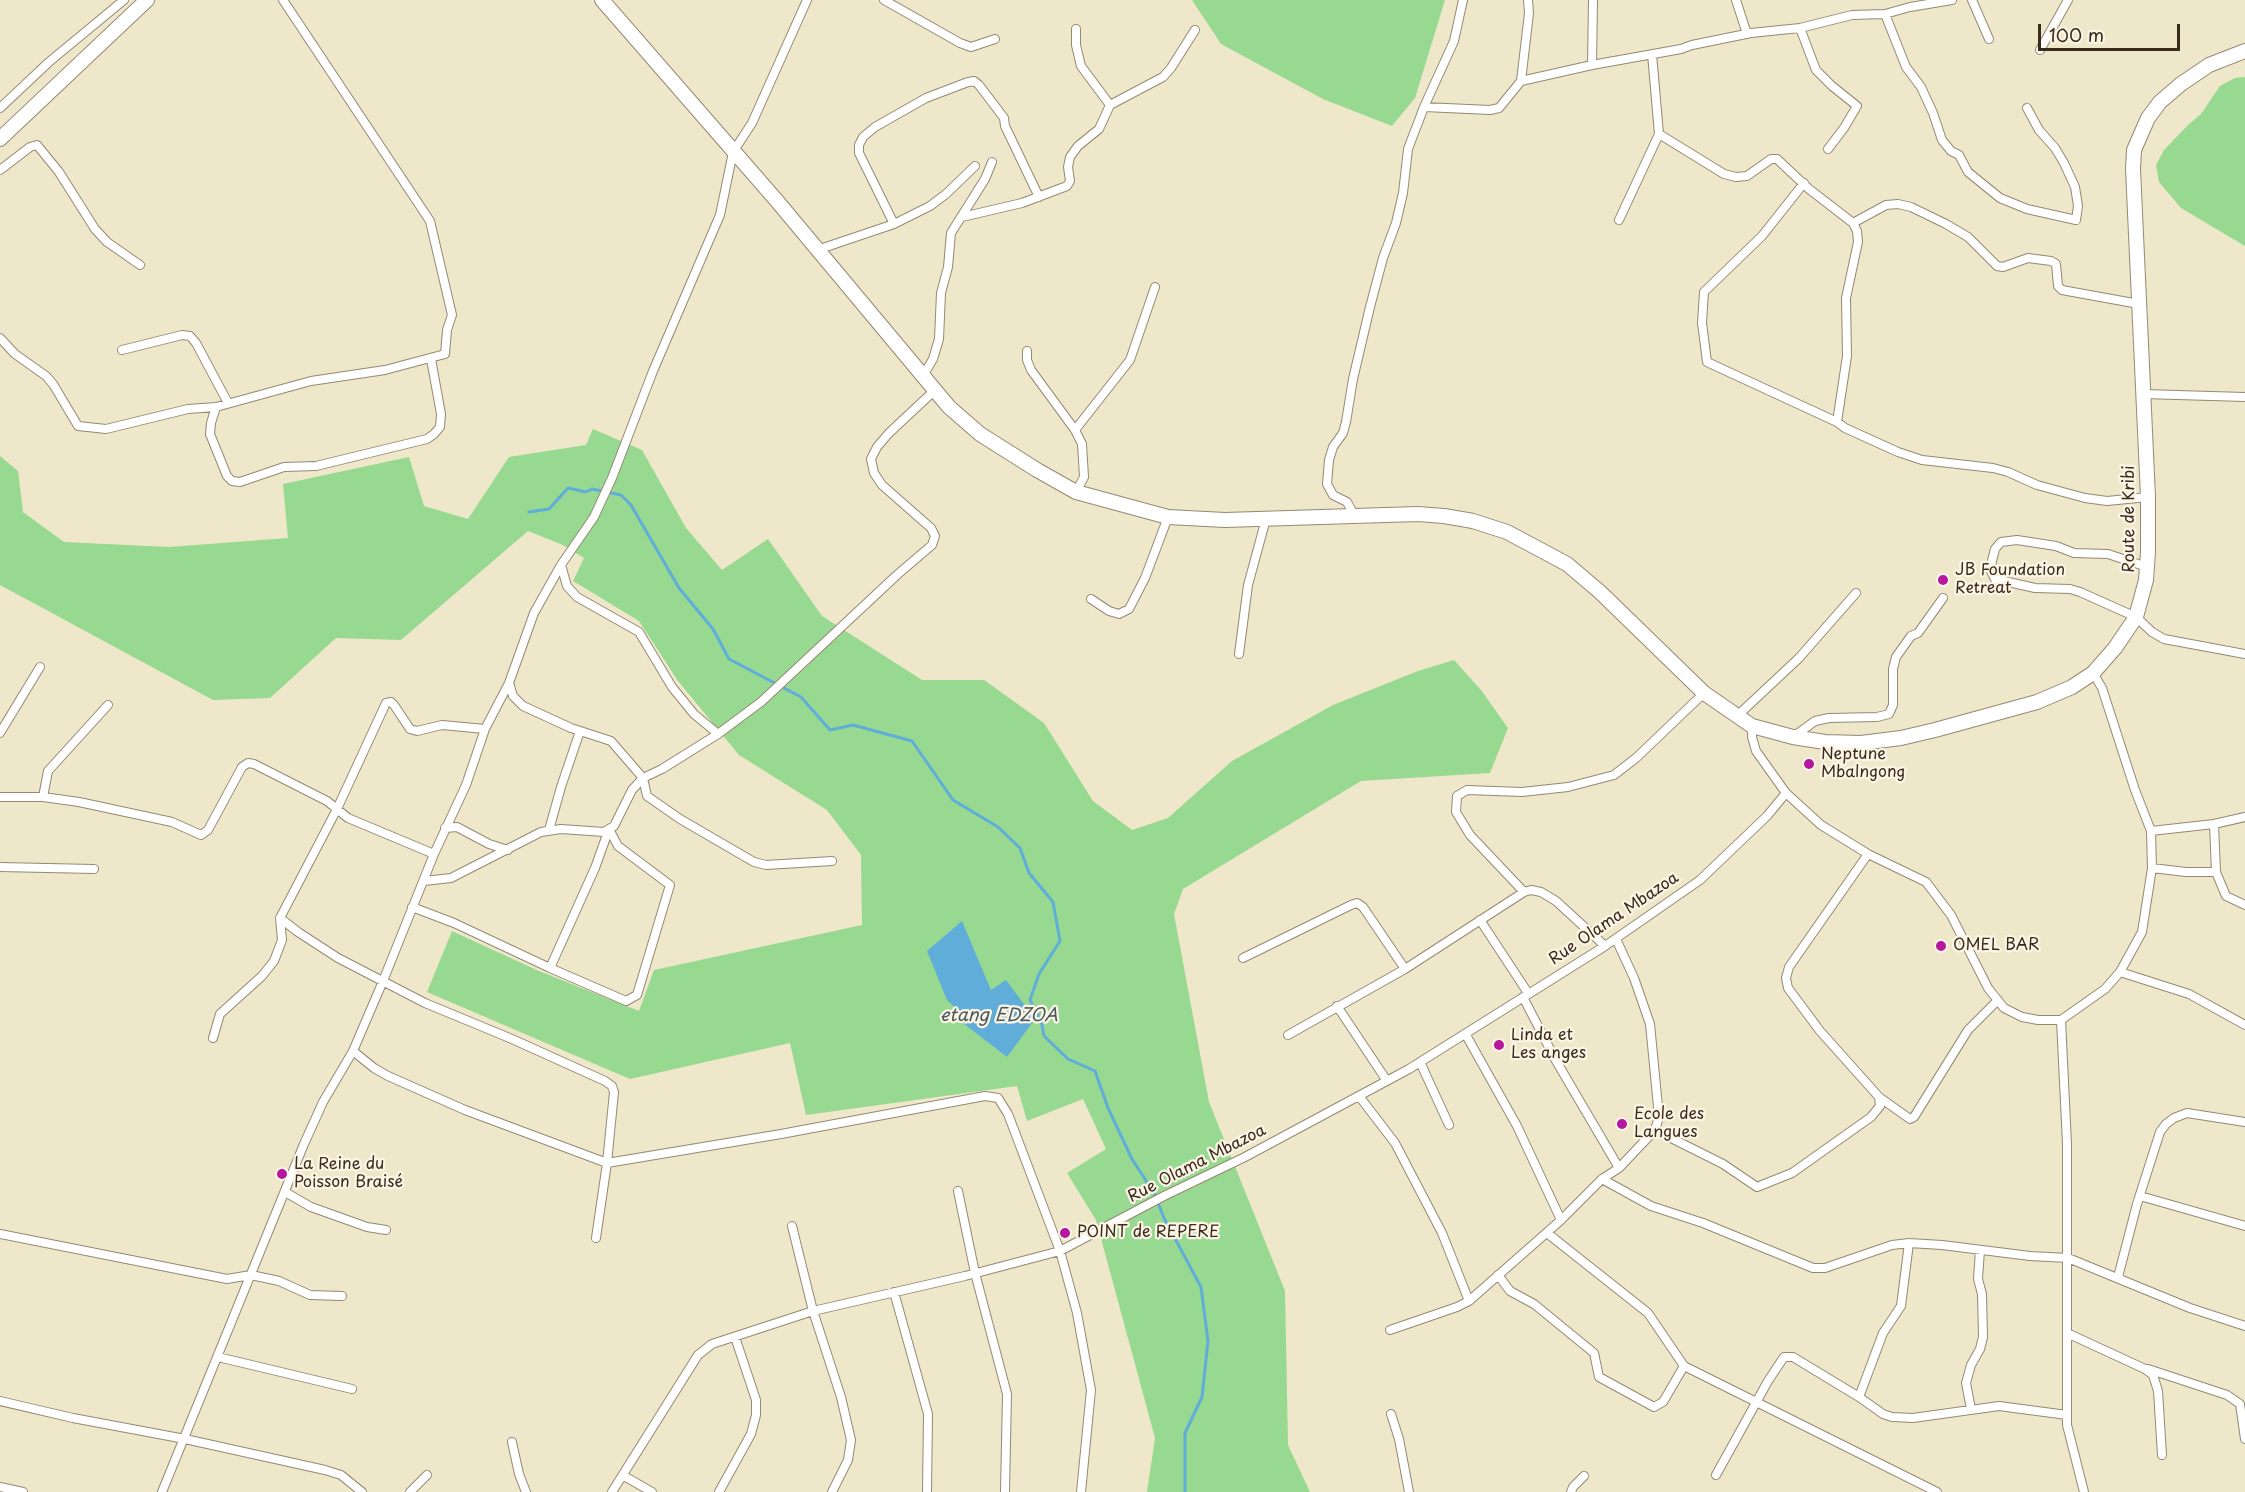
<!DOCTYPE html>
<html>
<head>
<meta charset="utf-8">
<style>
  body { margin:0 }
  #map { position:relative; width:2245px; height:1492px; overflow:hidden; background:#efe7c9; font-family:"Playpen Sans",sans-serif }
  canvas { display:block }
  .scale { position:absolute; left:2038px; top:24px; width:142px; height:27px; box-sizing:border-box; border:3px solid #3b2a1e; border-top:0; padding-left:8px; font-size:18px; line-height:21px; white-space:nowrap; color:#3b2a1e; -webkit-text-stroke:4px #fcf5e5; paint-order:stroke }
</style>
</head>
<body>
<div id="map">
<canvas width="2245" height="1492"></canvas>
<div class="scale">100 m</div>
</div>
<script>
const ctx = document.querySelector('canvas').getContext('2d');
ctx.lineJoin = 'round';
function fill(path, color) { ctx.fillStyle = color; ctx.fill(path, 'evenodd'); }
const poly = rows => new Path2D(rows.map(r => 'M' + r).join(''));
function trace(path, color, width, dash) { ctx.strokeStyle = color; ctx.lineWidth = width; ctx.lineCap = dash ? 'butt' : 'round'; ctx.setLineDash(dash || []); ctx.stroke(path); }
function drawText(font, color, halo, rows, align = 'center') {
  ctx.font = font + ' "Playpen Sans",sans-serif'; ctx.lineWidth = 4.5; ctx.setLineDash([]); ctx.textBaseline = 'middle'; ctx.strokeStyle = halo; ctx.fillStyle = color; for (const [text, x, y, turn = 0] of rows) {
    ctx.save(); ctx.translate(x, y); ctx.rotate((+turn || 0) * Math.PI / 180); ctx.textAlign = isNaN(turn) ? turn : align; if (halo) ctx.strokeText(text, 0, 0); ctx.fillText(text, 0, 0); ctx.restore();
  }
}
const green = poly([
  [1192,0,1445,0,1415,98,1392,126,1323,99,1221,44],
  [2245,77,2245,246,2181,208,2159,182,2156,165,2164,150,2188,125,2201,114,2220,86,2235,78],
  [593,429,642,450,686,528,722,570,768,539,822,616,922,680,984,680,1044,723,1093,801,1132,830,1168,818,1232,761,1333,705,1418,671,1454,660,1481,690,1508,728,1490,773,1361,781,1183,889,1174,914,1209,1102,1285,1291,1288,1445,1310,1492,1147,1492,1155,1438,1096,1220,1067,1173,1106,1149,1083,1099,1027,1121,1017,1086,806,1115,790,1043,630,1079,427,992,452,931,539,971,639,1011,654,970,862,925,861,855,827,810,739,755,678,681,639,621,573,581,584,558,563,545,528,531,401,640,336,638,270,698,213,700,0,585,0,456,18,471,23,512,64,542,169,547,288,538,283,484,409,457,424,506,468,519,509,457,586,445]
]);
const water = poly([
  [962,921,991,990,1006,980,1035,1019,1007,1057,963,1023,964,1016,947,1000,927,951]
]);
const stream = poly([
  [529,512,549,509,568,488,586,492,592,489,621,495,631,505,679,588,713,629,729,659,801,697,830,730,853,725,912,741,953,800,998,827,1020,848,1029,873,1053,902,1060,941,1039,974,1030,1000,1041,1020,1044,1036,1068,1059,1095,1071,1108,1108,1132,1159,1154,1193,1164,1218,1201,1287,1208,1341,1202,1397,1185,1433,1185,1492]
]);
const minor = poly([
  [884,0,960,43,971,47,995,39],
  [1736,0,1747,34],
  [1972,0,1989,39],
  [1885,14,1910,7,1952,0],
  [1800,28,1816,70,1832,86,1857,106,1844,128,1828,149],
  [1076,29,1076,45,1081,66,1110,105],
  [2040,50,2068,0],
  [1592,65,1593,0],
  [1521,81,1592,65,1681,49,1692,45,1751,33,1800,28,1852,15,1885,14,1906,67,1921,87,1933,113,1942,140,1951,151,1959,155,1968,172,2000,198,2027,209,2076,220,2078,206,2075,187,2064,163,2055,148,2039,130,2027,108],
  [1424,107,1490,110,1499,108,1521,81,1529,13,1528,0],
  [0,108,49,62,124,0],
  [1659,134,1724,174,1736,177,1747,176,1771,159,1777,159,1809,189,1853,223,1857,231,1858,242,1846,298,1847,356,1837,422,1845,428,1898,452,1922,460,1993,468,2008,472,2037,485,2085,498,2107,501,2148,497],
  [0,170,30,147,37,145,59,172,95,229,107,242,140,265],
  [1804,183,1762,236,1704,292,1702,323,1707,362,1837,422],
  [962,217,1022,203,1067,186,1070,181,1068,167,1070,157,1078,146,1099,129,1110,105,1163,77,1171,68,1195,30],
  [1619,220,1659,134,1652,54],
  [1853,223,1886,205,1898,204,1911,207,1946,224,1968,237,1997,266,2003,267,2028,258,2051,261,2056,264,2058,286,2062,290,2139,304],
  [894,224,859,153,859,145,863,137,875,127,926,98,968,82,974,81,979,85,1004,118,1005,126,1039,197],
  [817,250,894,224,930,206,946,194,975,166],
  [0,338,15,354,46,376,53,384,78,426,106,429,188,409,216,407,311,381,385,370,445,354,447,330,452,315,430,221,283,0],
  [122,350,182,335,190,336,196,343,228,403],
  [1027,351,1027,360,1031,370,1075,430,1082,444,1084,477,1076,492],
  [923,376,933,359,939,339,941,293,948,267,951,233,985,179,992,162],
  [2143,394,2245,397],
  [216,407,211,423,210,434,227,476,232,481,240,482,284,467,316,466,427,439,434,434,440,427,441,414,431,359],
  [1075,430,1130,360,1155,287],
  [1354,515,1347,502,1333,495,1327,484,1329,460,1333,447,1343,433,1346,422,1353,379,1370,307,1383,258,1396,223,1403,193,1408,149,1424,107,1454,41,1463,0],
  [561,565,567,586,577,597,639,632,672,687,694,714,718,734],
  [2147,567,2108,554,2074,553,2056,546,2017,540,2001,542,1995,549,1990,569,1995,579,2035,588,2070,589,2080,592,2136,617,2152,632,2164,639,2245,654],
  [1091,599,1109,611,1119,614,1129,609,1145,578,1168,517],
  [1239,654,1248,585,1266,519],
  [509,683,513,696,523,706,571,728,611,741,643,778,647,796,680,819,754,862,766,865,832,861],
  [1736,717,1799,658,1856,593],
  [1752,726,1752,737,1756,751,1786,793,1821,825,1868,854,1926,882,1951,915,1988,988,2004,1008,2022,1017,2038,1020,2061,1020,2105,989,2120,972,2142,932,2152,868,2151,831,2135,790,2102,688,2093,673],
  [0,733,40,667],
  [1793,737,1815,721,1829,718,1877,717,1889,714,1893,705,1893,669,1896,657,1911,636,1918,633,1943,598],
  [0,797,43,797,79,802,172,822,201,835,208,830,242,767,248,763,254,764,327,801,348,818,434,854],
  [43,797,48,771,108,705],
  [2214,824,2216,872,2226,896,2245,905],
  [445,828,457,827,489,844,508,850],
  [609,829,618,846,670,885,637,995,626,1001,550,968,595,868,609,829],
  [549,830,561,787,580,731],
  [2151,831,2214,824,2245,817],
  [0,867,94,869],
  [2152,868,2186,872,2216,872],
  [424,881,451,878,541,832,561,829,604,832,614,826,632,790,643,778,662,769,718,734,761,702,898,574,932,545,935,536,931,528,882,485,874,473,871,459,877,447,889,433,935,390],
  [1524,892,1470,835,1456,812,1457,796,1467,790,1522,792,1568,787,1614,775,1636,758,1704,693],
  [412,907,454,923,550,968],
  [280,918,298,932,338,958,425,1003,512,1039,605,1081,612,1086,614,1092,607,1163,596,1238],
  [1480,920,1528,993],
  [1243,958,1351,905,1357,903,1363,907,1405,969],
  [2120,972,2189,994,2245,1025],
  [1523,997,1555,1059,1619,1168],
  [1337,1006,1387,1081],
  [2061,1020,2067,1144,2067,1425,2084,1492],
  [1288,1035,1405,969,1524,892,1531,890,1541,892,1556,901,1605,946],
  [1466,1035,1517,1126,1561,1220],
  [213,1038,220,1014,262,976,274,961,282,940,280,918,337,809,386,703,391,702,394,705,410,729,417,731,442,725,485,729],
  [353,1051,374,1068,388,1076,465,1110,607,1163,781,1134,985,1096,998,1098,1008,1114,1060,1251,1077,1313,1091,1390,1081,1492],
  [1420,1062,1449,1125],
  [1359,1096,1395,1143,1442,1233,1469,1301],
  [1879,1097,1910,1119,1914,1117,1968,1030,1998,1000],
  [1655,1130,1723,1164,1757,1187,1792,1173,1871,1117,1880,1106,1879,1097,1820,1031,1788,988,1786,978,1789,967,1868,854],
  [1602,1179,1651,1206,1703,1223,1813,1268,1825,1268,1892,1245,1909,1243,1942,1245,2030,1256,2068,1258,2190,1308,2245,1326],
  [958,1191,975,1273,1007,1394,1005,1492],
  [285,1192,311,1207,367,1227,386,1230],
  [2140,1196,2245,1226],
  [792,1226,813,1311,841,1397,851,1440,848,1460,832,1492],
  [1547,1233,1648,1313,1684,1366],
  [0,1234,227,1279,251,1275,279,1281,310,1295,342,1296],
  [1498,1275,1510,1291,1534,1304,1594,1353,1599,1377,1654,1407,1663,1402,1684,1366,1937,1492],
  [2118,1277,2137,1204,2160,1132,2166,1124,2174,1118,2187,1113,2245,1122],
  [894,1292,928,1414,927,1492],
  [1390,1330,1457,1307,1469,1301,1561,1220,1602,1179,1619,1168,1655,1130,1659,1117,1650,1024,1634,978,1616,939],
  [2067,1333,2145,1369,2153,1375,2158,1391,2162,1455],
  [218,1357,352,1389],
  [2148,1369,2227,1395,2240,1404,2245,1439],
  [1859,1397,1883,1333,1901,1306,1909,1243],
  [0,1401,73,1418,185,1439,325,1470,341,1475,362,1492],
  [1971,1409,1966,1383,1971,1365,1980,1349,1983,1337,1982,1294,1978,1279,1980,1250],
  [1391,1414,1399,1439,1409,1492],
  [512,1442,519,1474,526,1492],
  [1716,1475,1768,1381,1784,1357,1793,1357,1859,1397,1883,1414,1892,1417,1913,1418,1999,1406,2067,1415],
  [624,1476,652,1492],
  [0,1487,23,1492],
  [162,1492,304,1144,323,1102,353,1051,383,981,434,854,466,785,485,729,509,683,534,613,561,565,594,517,612,478,653,371,720,215,733,152,752,123,807,0],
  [410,1492,427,1475],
  [612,1492,698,1355,712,1344,813,1311,965,1276,1060,1251,1164,1196,1245,1157,1409,1069,1605,946,1700,880,1767,816,1786,793],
  [719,1492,751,1434,756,1415,756,1400,735,1337],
  [1571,1492,1573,1487,1584,1476]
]);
const primary = poly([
  [602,0,777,201,949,407,980,434,1037,470,1076,492,1168,517,1225,520,1418,514,1444,516,1473,521,1507,532,1567,564,1600,592,1704,693,1752,726,1793,737,1825,742,1861,743,1901,738,1935,730,2037,702,2072,687,2093,673,2115,648,2136,617,2146,580,2148,552,2148,497,2133,169,2134,150,2148,118,2160,102,2181,84,2209,65,2245,51],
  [0,139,147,0]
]);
const markers = [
  [1943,580,6,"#b5179e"],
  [1809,764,6,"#b5179e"],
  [1941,946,6,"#b5179e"],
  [1499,1045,6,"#b5179e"],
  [1622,1124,6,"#b5179e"],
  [282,1174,6,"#b5179e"],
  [1065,1233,6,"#b5179e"]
];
const streetNames = [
  ["Route de Kribi",2130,519,-90],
  ["Rue Olama Mbazoa",1614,919,-34],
  ["Rue Olama Mbazoa",1197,1164,-27]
];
const poiNames = [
  ["JB Foundation",1955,571],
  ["Retreat",1955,589],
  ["Neptune",1821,755],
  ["Mbalngong",1821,773],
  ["OMEL BAR",1953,946],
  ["Linda et",1511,1036],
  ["Les anges",1511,1054],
  ["Ecole des",1634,1115],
  ["Langues",1634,1133],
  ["La Reine du",294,1165],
  ["Poisson Braisé",294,1183],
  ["POINT de REPERE",1077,1233]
];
const waterNames = [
  ["etang EDZOA",999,1016]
];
fill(green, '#97d990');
fill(water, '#60add9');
trace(stream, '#60add9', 3);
trace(minor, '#958874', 10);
trace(primary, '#958874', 16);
trace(minor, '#fff', 8);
trace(primary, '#fff', 14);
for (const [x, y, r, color] of markers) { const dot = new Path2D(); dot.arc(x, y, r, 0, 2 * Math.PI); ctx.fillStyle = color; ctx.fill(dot); trace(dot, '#fcf5e5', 2); }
drawText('16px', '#3b2a1e', '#fcf5e5', streetNames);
drawText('16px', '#3b2a1e', '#fcf5e5', poiNames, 'left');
drawText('italic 18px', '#48585f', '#fcf5e5', waterNames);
</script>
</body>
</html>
